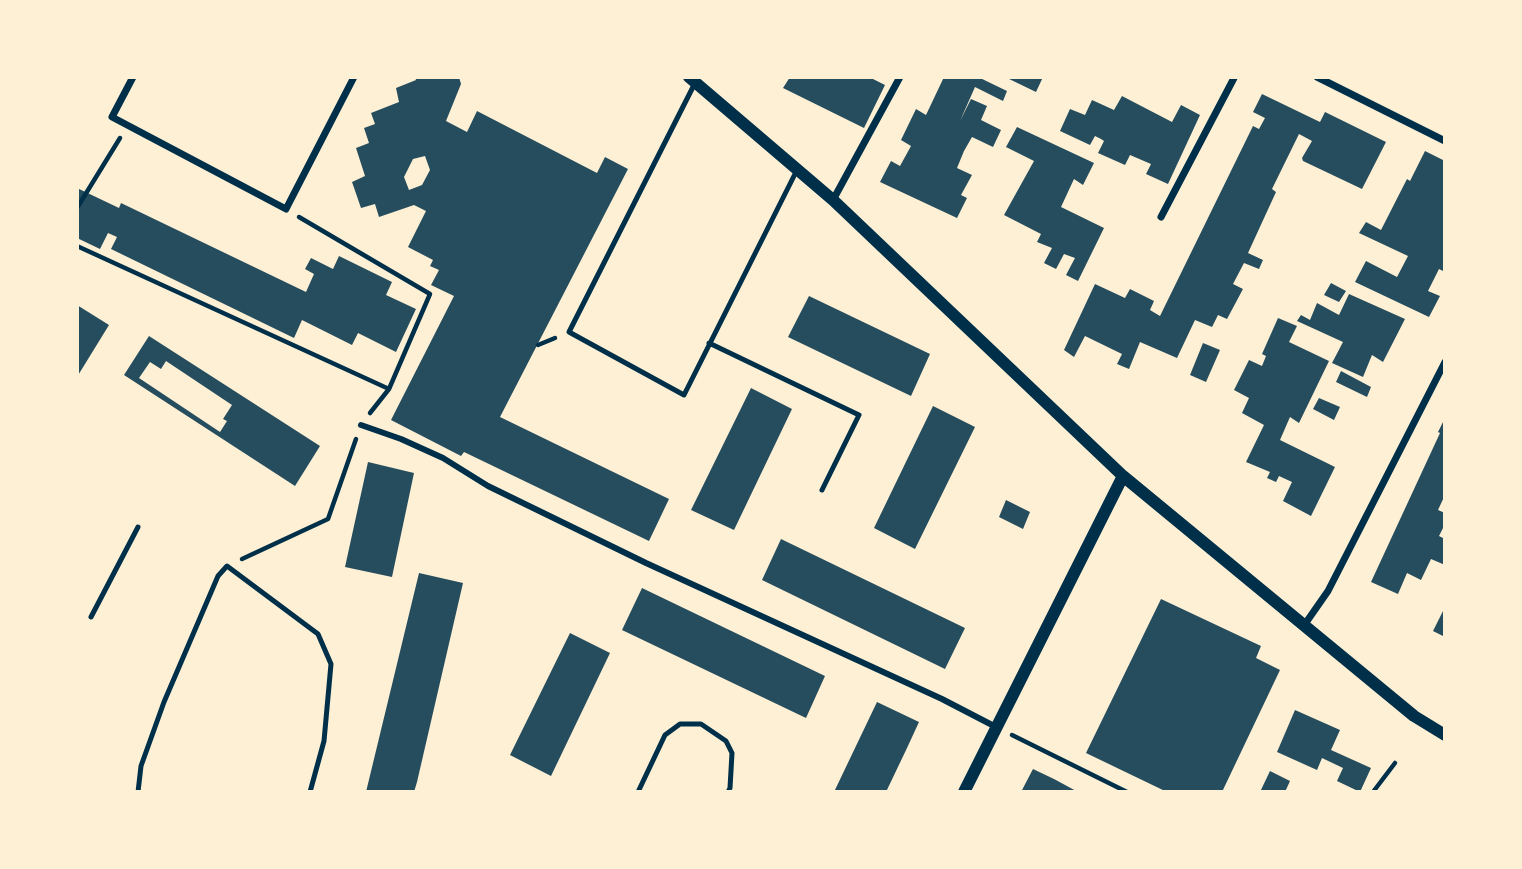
<!DOCTYPE html>
<html>
<head>
<meta charset="utf-8">
<style>
  body { margin:0 }
  #map { position:relative; width:1522px; height:869px; overflow:hidden; background:#fdf0d5; font-family:"PT Sans",sans-serif }
  canvas { display:block }
  .frame { position:absolute; inset:0; border:79px solid #fdf0d5; pointer-events:none }
</style>
</head>
<body>
<div id="map">
<canvas width="1522" height="869"></canvas>
<div class="frame"></div>
</div>
<script>
const ctx = document.querySelector('canvas').getContext('2d');
ctx.lineJoin = 'round';
function fill(path, color) { ctx.fillStyle = color; ctx.fill(path, 'evenodd'); }
const poly = rows => new Path2D(rows.map(r => 'M' + r).join(''));
function trace(path, color, width, dash) { ctx.strokeStyle = color; ctx.lineWidth = width; ctx.lineCap = dash ? 'butt' : 'round'; ctx.setLineDash(dash || []); ctx.stroke(path); }
const building = poly([
  [415,77,459,77,461,84,446,121,467,132,477,111,597,173,605,157,628,169,500,417,669,499,649,541,464,452,461,456,391,420,454,296,431,285,439,270,430,266,433,260,408,247,426,211,414,205,379,217,375,204,361,208,352,182,365,176,356,148,369,143,364,128,375,124,371,113,399,102,396,88,416,80],
  [425,156,430,170,422,185,409,190,404,177,413,159],
  [790,77,874,77,873,79,885,85,864,128,783,88],
  [944,77,978,77,1007,91,1003,101,975,87,960,121,971,99,987,106,981,120,1001,130,993,147,972,137,964,151,957,168,972,175,961,195,967,198,957,218,880,182,891,161,900,166,911,146,901,140,916,109,926,115],
  [1005,77,1043,77,1036,92],
  [1262,94,1320,122,1325,112,1386,142,1362,189,1303,161,1302,158,1312,141,1299,134,1272,189,1276,192,1248,253,1263,260,1259,269,1244,263,1233,284,1243,289,1227,319,1218,315,1212,327,1195,320,1177,358,1140,342,1129,369,1117,364,1122,354,1085,336,1074,357,1064,350,1095,284,1125,298,1130,289,1154,301,1150,310,1160,316,1253,126,1259,129,1265,118,1253,112],
  [1122,96,1172,122,1181,105,1200,115,1168,184,1146,174,1151,164,1130,155,1125,165,1098,153,1104,141,1101,139,1095,136,1090,145,1060,131,1070,109,1085,115,1092,100,1114,110],
  [1017,127,1094,163,1083,185,1074,179,1061,207,1104,228,1078,281,1066,275,1075,258,1064,254,1056,269,1044,263,1052,248,1037,242,1041,234,1004,215,1034,161,1006,147],
  [1425,151,1445,161,1445,272,1439,269,1428,291,1440,296,1429,317,1355,282,1366,261,1397,277,1408,256,1359,233,1366,222,1381,230,1407,179,1410,181],
  [77,188,119,208,121,203,306,292,314,274,305,269,311,258,333,269,339,256,392,282,386,295,416,309,396,352,358,333,352,345,302,320,294,338,111,249,117,237,108,233,100,249,77,238],
  [1331,283,1346,291,1339,302,1324,295],
  [1349,294,1405,319,1383,362,1372,355,1363,377,1332,363,1343,342,1297,321,1301,315,1310,320,1317,303,1339,315],
  [809,296,930,354,911,396,788,337],
  [77,305,109,325,77,377],
  [1278,318,1297,326,1289,342,1329,361,1299,423,1290,417,1280,440,1335,467,1311,516,1283,501,1292,482,1279,476,1276,482,1267,478,1270,472,1246,462,1264,425,1242,413,1249,398,1234,390,1249,360,1262,366,1266,356,1262,354],
  [149,336,320,446,295,486,124,375],
  [166,361,232,405,223,419,227,421,220,432,139,378,150,362,161,369],
  [1203,343,1220,350,1206,382,1190,375],
  [1341,371,1371,387,1367,397,1336,382],
  [751,388,792,409,734,530,691,510],
  [1319,398,1340,407,1334,420,1313,409],
  [933,406,975,427,915,549,874,528],
  [1445,418,1445,495,1438,510,1445,513,1445,524,1439,536,1445,539,1445,565,1431,559,1421,580,1407,573,1398,594,1371,582,1440,433,1438,432],
  [368,462,414,473,392,577,345,567],
  [1006,500,1030,512,1023,529,999,517],
  [781,539,965,628,945,669,762,580],
  [419,573,463,583,417,782,414,792,366,792],
  [642,588,825,676,806,718,622,630],
  [1161,599,1261,646,1256,658,1280,670,1222,792,1167,792,1086,753],
  [1445,607,1445,637,1433,631],
  [570,633,610,653,551,776,510,755],
  [877,702,919,722,907,748,886,792,834,792],
  [1295,710,1340,730,1331,750,1371,768,1360,792,1337,781,1343,768,1322,758,1317,770,1277,752],
  [1033,769,1054,779,1078,792,1021,792],
  [1270,771,1290,781,1285,792,1260,792]
]);
const path = poly([
  [77,208,120,138],
  [77,246,389,389,430,294,299,217],
  [538,345,555,338],
  [370,413,389,389],
  [242,559,328,519,356,439],
  [1012,735,1127,792],
  [1373,792,1395,763]
]);
const service = poly([
  [695,83,569,332,684,395,797,170],
  [709,343,859,415,822,490],
  [91,617,138,527],
  [138,792,141,766,164,702,218,576,227,566,318,634,331,664,324,741,310,792],
  [638,792,665,735,680,724,701,724,726,741,732,753,730,788,728,792]
]);
const pedestrian = poly([
  [361,425,401,439,443,458,488,486,646,563,942,699,996,727]
]);
const minor = poly([
  [133,77,112,117,286,209,354,77],
  [1317,77,1445,141],
  [833,200,900,77],
  [1161,217,1234,78],
  [1305,624,1328,591,1445,362]
]);
const tertiary = poly([
  [689,77,833,200,1123,476,1414,716,1445,735],
  [964,792,1123,476]
]);
fill(building, '#264d5e');
trace(path, '#003049', 4.5);
trace(service, '#003049', 5);
trace(pedestrian, '#003049', 6);
trace(minor, '#003049', 7);
trace(tertiary, '#003049', 12);
</script>
</body>
</html>
